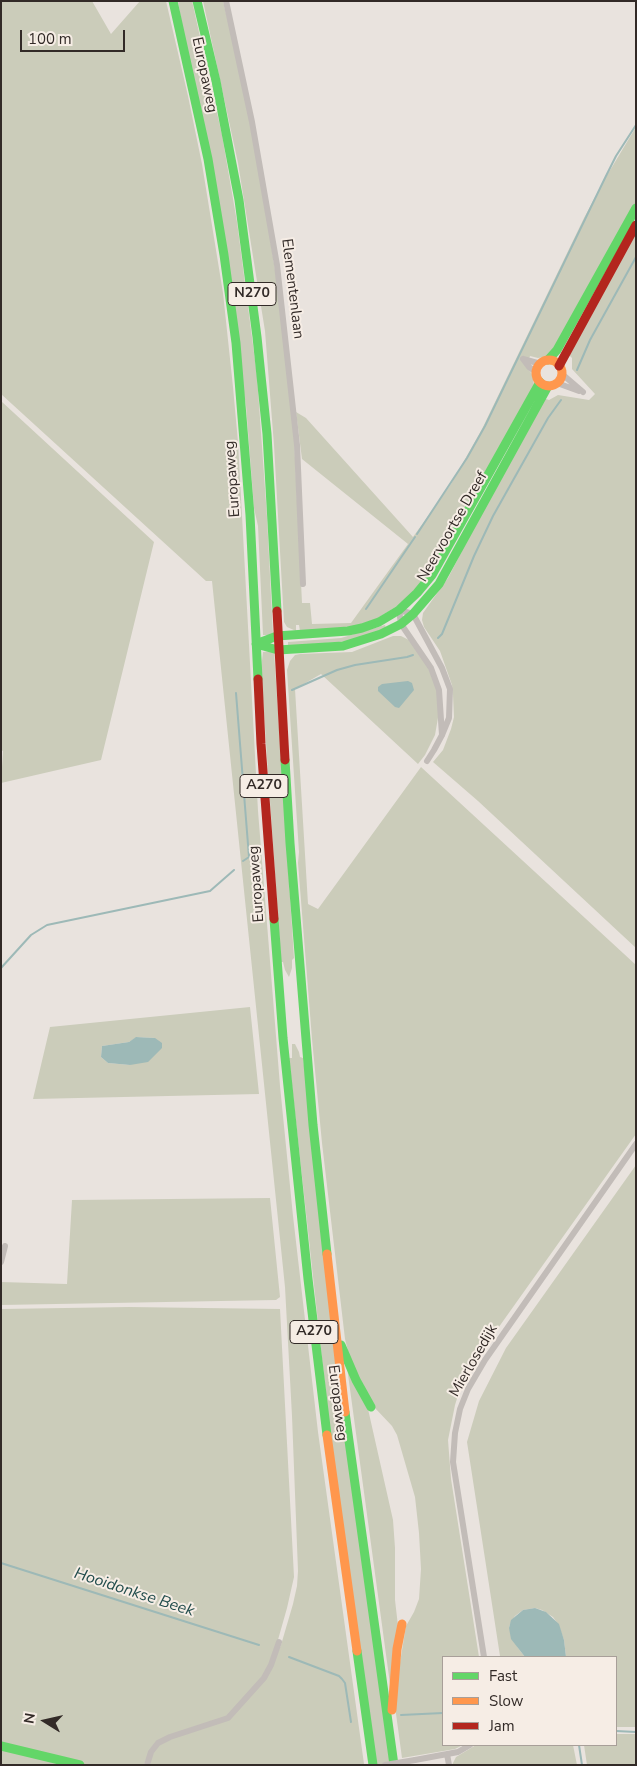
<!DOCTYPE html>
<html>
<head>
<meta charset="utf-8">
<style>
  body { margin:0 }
  #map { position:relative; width:637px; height:1766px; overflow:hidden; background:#e9e3de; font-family:"Nunito Sans",sans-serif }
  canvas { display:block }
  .frame { position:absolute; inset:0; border:2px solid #322a27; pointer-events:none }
  .legend { position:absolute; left:442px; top:1656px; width:175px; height:90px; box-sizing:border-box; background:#f6ede5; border:1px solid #a89f99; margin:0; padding:6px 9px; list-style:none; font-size:15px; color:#322a27 }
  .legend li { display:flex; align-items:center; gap:10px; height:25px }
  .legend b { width:25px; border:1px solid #a89f99 }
  .north { position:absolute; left:20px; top:1696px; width:50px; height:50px; -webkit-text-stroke:4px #f6ede5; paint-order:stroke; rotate:280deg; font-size:14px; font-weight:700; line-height:20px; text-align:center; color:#322a27 }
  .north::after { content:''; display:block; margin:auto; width:18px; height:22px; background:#322a27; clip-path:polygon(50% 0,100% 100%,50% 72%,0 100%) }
  .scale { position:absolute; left:20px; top:30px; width:105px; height:22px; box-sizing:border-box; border:2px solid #322a27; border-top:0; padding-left:6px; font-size:15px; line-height:18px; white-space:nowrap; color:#322a27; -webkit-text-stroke:4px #f6ede5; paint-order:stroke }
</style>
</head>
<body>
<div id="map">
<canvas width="637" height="1766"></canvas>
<div class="frame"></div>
<ul class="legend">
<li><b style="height:6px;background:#63d668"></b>Fast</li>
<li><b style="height:6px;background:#ff974d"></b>Slow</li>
<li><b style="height:6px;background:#b3261e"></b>Jam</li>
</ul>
<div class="north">N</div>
<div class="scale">100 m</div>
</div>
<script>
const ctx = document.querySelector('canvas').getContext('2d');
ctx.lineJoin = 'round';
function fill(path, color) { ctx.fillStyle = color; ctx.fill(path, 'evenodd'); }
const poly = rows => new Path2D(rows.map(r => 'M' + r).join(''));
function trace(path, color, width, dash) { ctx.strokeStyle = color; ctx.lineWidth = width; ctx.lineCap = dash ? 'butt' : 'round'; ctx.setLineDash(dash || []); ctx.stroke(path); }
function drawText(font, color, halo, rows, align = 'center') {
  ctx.font = font + ' "Nunito Sans",sans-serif'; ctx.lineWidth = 4; ctx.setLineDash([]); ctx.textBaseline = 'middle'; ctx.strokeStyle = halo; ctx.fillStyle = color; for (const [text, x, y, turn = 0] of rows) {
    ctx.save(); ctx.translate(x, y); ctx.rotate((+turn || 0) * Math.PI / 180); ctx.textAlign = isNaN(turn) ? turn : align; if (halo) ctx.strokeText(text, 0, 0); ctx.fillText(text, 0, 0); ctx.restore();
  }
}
const green = poly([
  [1,1,92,1,111,34,140,1,166,1,188,96,202,164,223,293,233,387,238,442,258,811,280,1086,293,1216,318,1432,364,1764,150,1765,152,1753,158,1744,207,1725,170,1736,156,1742,149,1752,144,1765,90,1765,1,1746,1,1309,129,1307,280,1309,294,1577,287,1608,268,1675,281,1645,293,1604,297,1586,298,1571,292,1416,285,1287,212,581,206,581,1,394],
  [178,1,192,1,222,135,237,222,257,376,267,517,273,635,263,635,258,526,254,508,246,405],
  [203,1,223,1,237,58,260,173,277,283,294,438,302,603,310,603,312,624,351,623,408,544,302,459,296,412,306,418,413,537,451,484,482,429,584,218,603,182,636,127,636,204,550,356,538,358,530,356,526,367,533,375,534,387,439,556,421,583,402,603,376,619,350,628,300,631,299,625,296,625,296,631,287,627,284,622,274,445,265,331,238,163],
  [636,229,636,948,478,801,433,762,443,750,451,729,454,717,453,695,452,685,440,651,424,627,422,620,423,613,448,578,461,553,468,534,543,398,549,400,558,395,589,400,595,394,572,369,572,358,568,354],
  [1,401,154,542,101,760,1,783,3,751,1,750],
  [385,625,386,628,351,641,288,646,288,642,341,638],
  [393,636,401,636,409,640,427,665,437,690,439,712,435,735,425,755,418,764,321,674,295,689,308,904,318,909,421,767,636,965,636,1134,474,1362,463,1379,455,1405,448,1440,451,1479,479,1657,443,1657,443,1745,463,1745,455,1749,402,1758,394,1699,406,1626,414,1612,419,1599,421,1569,419,1533,415,1497,397,1435,392,1426,375,1408,350,1359,345,1339,322,1143,312,1039,298,863,299,852,287,670,290,661,295,655,300,654,352,652],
  [274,651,294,958,292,960,292,968,289,977,285,970,283,962,281,962,261,669,263,652],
  [250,1007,259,1094,33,1099,50,1027],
  [137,1037,155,1038,130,1065,108,1063,101,1057,102,1046,129,1042],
  [292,1044,295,1044,299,1052,300,1057,303,1058,390,1765,376,1765,333,1458,289,1058,292,1058],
  [636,1165,636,1727,616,1727,616,1657,566,1657,564,1640,558,1624,553,1617,542,1610,535,1608,523,1610,515,1616,510,1624,509,1628,518,1648,525,1657,488,1657,500,1656,467,1442,479,1401,506,1348],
  [270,1198,280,1297,276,1300,1,1305,1,1282,67,1284,72,1200],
  [347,1367,368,1409,393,1520,395,1548,395,1600,398,1626,390,1684],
  [616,1734,636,1734,636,1765,587,1765,584,1745,616,1745],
  [476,1745,573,1745,577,1765,452,1765,456,1757],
  [1,1747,70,1765,1,1765]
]);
const water = poly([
  [408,681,412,683,414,690,399,708,395,707,378,691,378,687,382,684],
  [136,1037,155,1038,162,1043,162,1048,148,1062,130,1065,108,1063,101,1057,102,1046,129,1042],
  [535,1608,546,1612,559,1624,564,1640,566,1657,525,1657,511,1639,509,1628,511,1620,523,1610]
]);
const stream = poly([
  [577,370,590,340,636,257],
  [417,534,467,458,485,426,605,178,616,156,636,125],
  [366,609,415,537],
  [438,638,442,634,474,556,493,516,548,418,561,400],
  [292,690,337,670,355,665,407,657,413,655],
  [236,693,249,857,243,861],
  [1,968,31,935,47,925,210,891,234,870],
  [1,1563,259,1645],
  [289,1657,339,1676,342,1679,345,1683,351,1722],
  [401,1715,443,1713],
  [616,1731,636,1732],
  [579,1745,582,1765]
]);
const street = poly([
  [226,1,252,122,277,265,297,445,303,584],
  [523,359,529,367,536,372],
  [523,359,541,364],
  [562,374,583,392],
  [557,383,579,391],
  [427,761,434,750,442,735,449,718,450,689,442,668,413,614,399,610,401,624,431,668,439,690,442,735],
  [1,1262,5,1246],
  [484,1657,453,1462,455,1433,460,1409,468,1389,485,1360,636,1144],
  [447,1754,449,1765],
  [415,1760,458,1752,470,1745],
  [147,1765,151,1752,158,1743,170,1737,228,1718,264,1678,271,1665,279,1642]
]);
const fast = poly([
  [173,1,208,159,224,255,236,343,250,515,258,679],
  [197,1,216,81,239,200,257,337,267,434,277,611],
  [548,360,557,350,636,208],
  [256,644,278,650,343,646,381,634,401,624,413,614,439,584,548,386],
  [256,644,277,636,348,631,362,628,379,622,399,610,417,593,432,575,540,382],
  [285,760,290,843,313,1125,327,1254],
  [274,919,283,1038,308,1279,327,1435],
  [341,1345,356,1380,371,1407],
  [345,1412,394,1765],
  [357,1651,373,1765],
  [1,1746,80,1765]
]);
const slow = poly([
  '536 373a13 13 0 1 1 26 0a13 13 0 1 1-26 0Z',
  [327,1254,345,1412],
  [327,1435,357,1651],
  [392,1710,397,1649,402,1624]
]);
const jam = poly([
  [559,366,636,225],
  [277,611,285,760],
  [258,679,261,744,274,919]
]);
const streetBridge = poly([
  [385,1765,415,1760]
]);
const shields = [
  [252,294,48],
  [264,786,48],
  [314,1332,48]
];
const shieldNames = [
  ["N270",252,294],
  ["A270",264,786],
  ["A270",314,1332]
];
const streetNames = [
  ["Europaweg",204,75,78],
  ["Elementenlaan",292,289,83],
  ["Europaweg",233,479,-94],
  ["Neervoortse Dreef",453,527,-60],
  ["Europaweg",257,884,-94],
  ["Mierlosedijk",474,1361,-60],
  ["Europaweg",337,1403,83]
];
const waterNames = [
  ["Hooidonkse Beek",134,1593,18]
];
fill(green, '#cbccba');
fill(water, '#9db9b7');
trace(stream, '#9db9b7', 2);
trace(street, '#c2bcb8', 6);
trace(fast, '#63d668', 9);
trace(slow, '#ff974d', 9);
trace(jam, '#b3261e', 9);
trace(streetBridge, '#c2bcb8', 6);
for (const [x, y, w] of shields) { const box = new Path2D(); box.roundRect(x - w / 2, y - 11.5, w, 23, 4); ctx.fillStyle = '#f6ede5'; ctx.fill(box); trace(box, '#322a27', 1); }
drawText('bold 14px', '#322a27', null, shieldNames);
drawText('15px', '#322a27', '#f6ede5', streetNames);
drawText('italic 16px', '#224d4d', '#f6ede5', waterNames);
</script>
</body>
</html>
